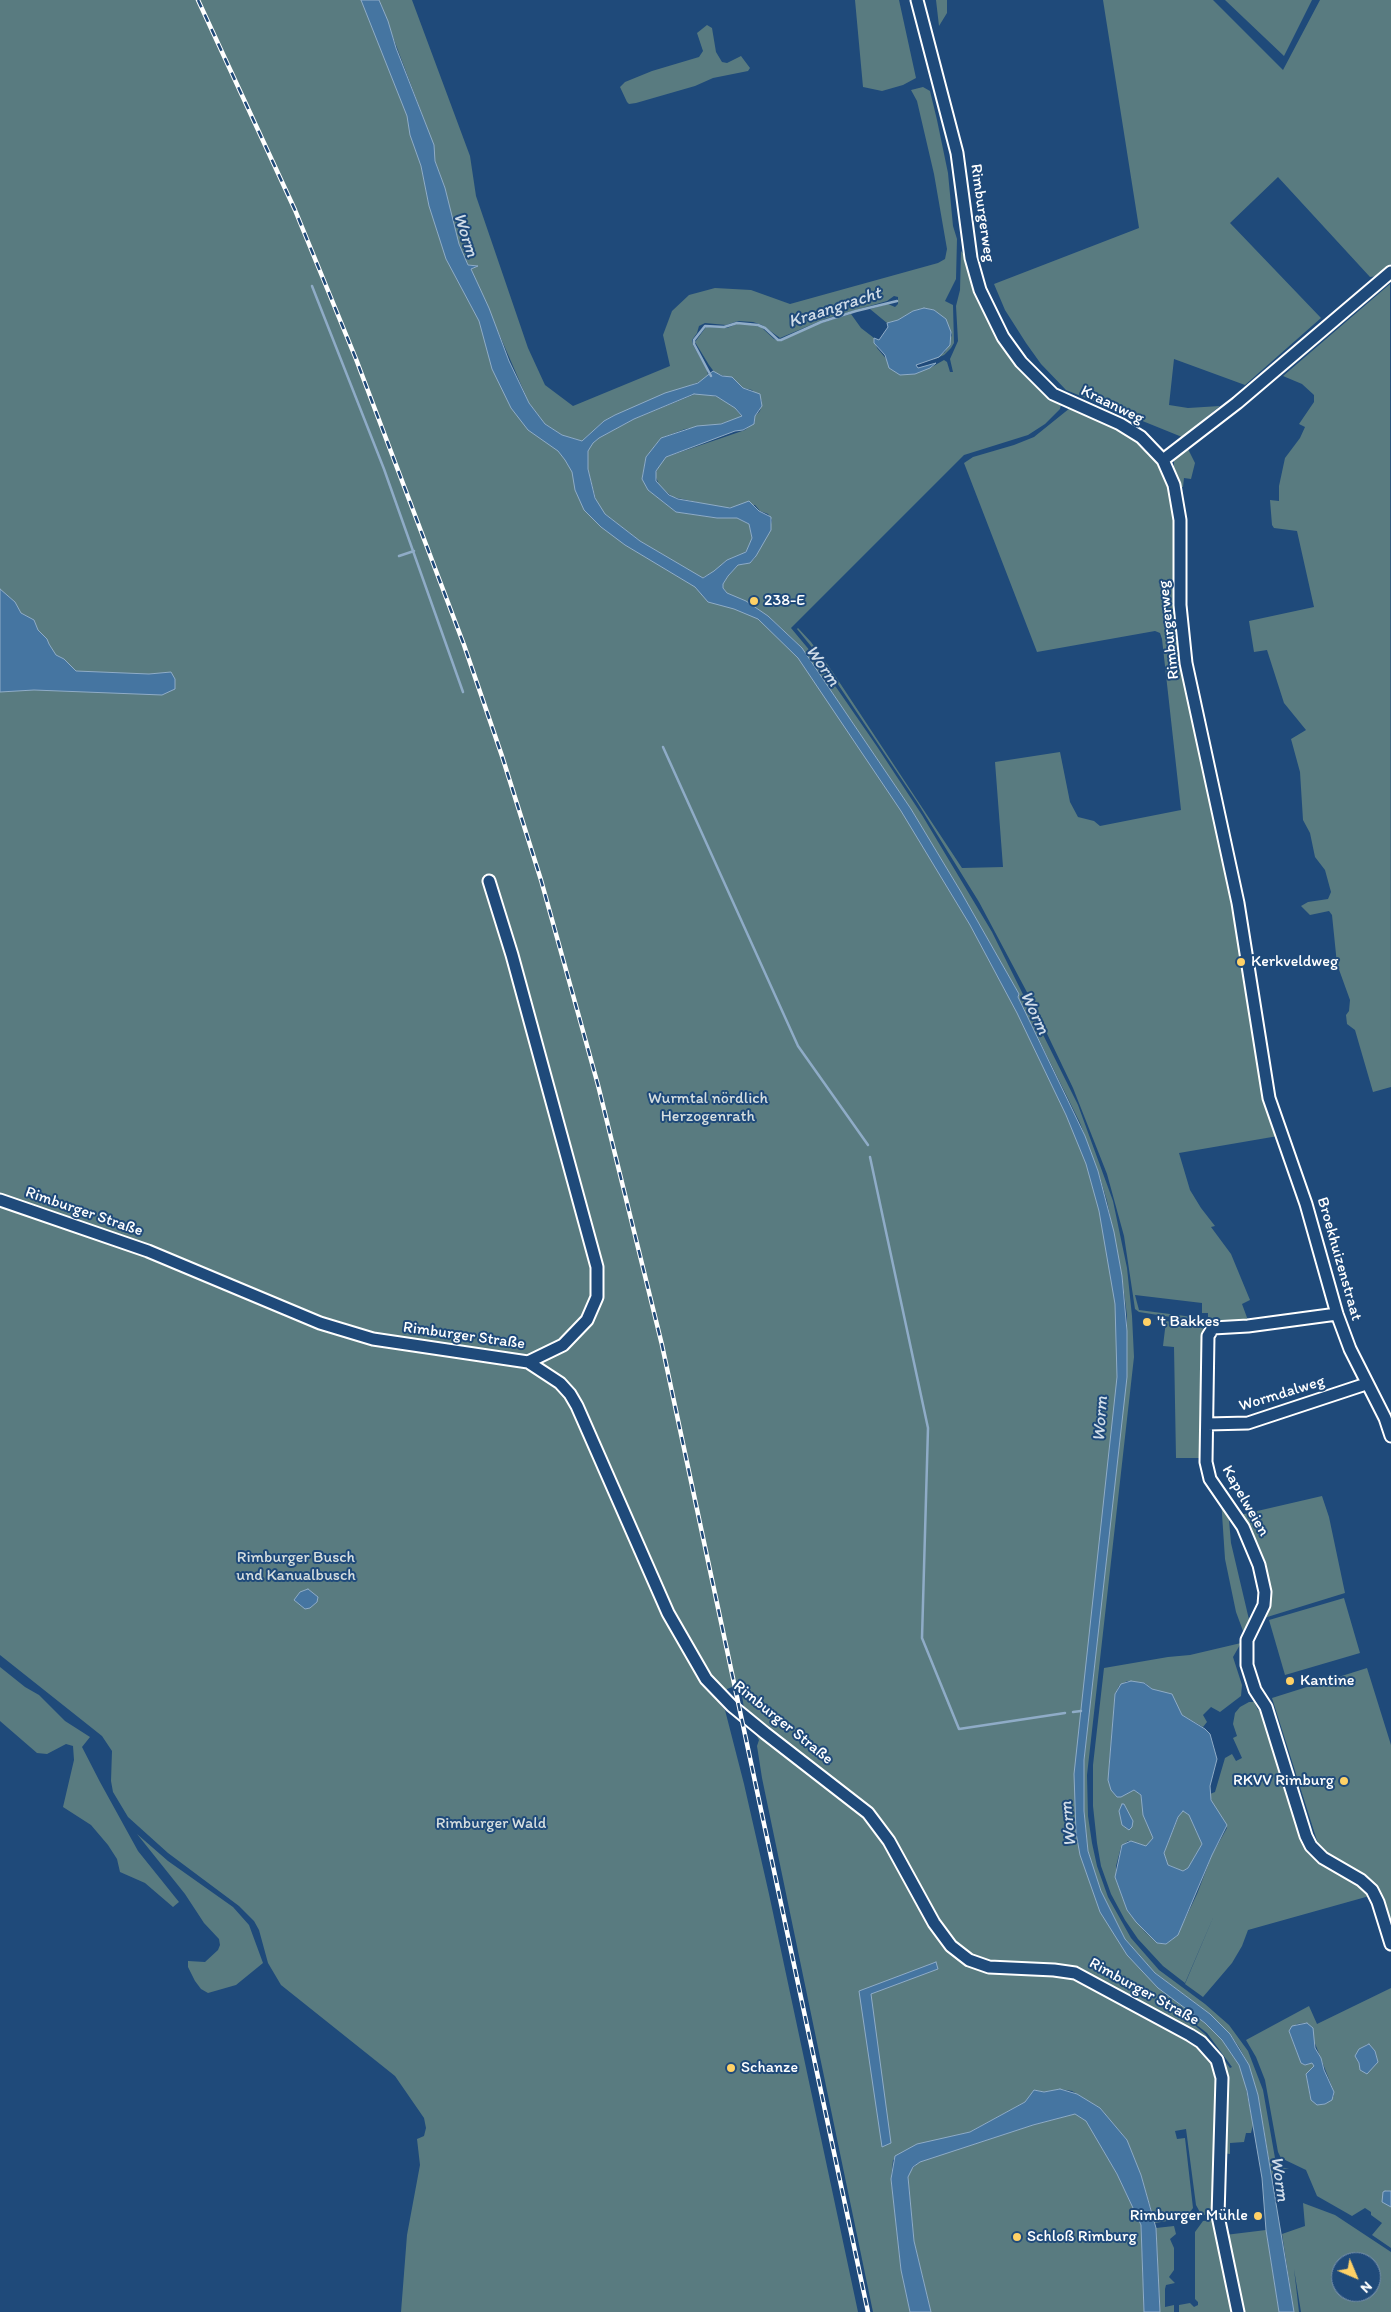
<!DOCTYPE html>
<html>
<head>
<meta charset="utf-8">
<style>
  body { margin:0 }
  #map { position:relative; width:1391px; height:2312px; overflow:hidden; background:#1f4a7a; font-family:Itim,sans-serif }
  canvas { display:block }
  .north { position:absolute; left:1331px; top:2252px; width:50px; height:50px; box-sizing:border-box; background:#1f4a7a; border:1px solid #7992af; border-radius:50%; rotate:135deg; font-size:14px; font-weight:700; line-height:20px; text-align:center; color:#fff }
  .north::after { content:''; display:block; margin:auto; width:18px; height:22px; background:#ffd166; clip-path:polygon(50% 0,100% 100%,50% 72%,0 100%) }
</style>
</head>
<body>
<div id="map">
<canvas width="1391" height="2312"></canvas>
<div class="north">N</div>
</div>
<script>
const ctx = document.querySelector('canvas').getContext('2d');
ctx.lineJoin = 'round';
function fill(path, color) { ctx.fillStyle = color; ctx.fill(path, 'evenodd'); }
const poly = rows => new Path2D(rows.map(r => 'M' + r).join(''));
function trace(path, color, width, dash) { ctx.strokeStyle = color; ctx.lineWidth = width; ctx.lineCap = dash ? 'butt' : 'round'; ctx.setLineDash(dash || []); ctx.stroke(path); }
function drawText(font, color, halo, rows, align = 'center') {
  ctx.font = font + ' Itim,sans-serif'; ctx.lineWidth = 4; ctx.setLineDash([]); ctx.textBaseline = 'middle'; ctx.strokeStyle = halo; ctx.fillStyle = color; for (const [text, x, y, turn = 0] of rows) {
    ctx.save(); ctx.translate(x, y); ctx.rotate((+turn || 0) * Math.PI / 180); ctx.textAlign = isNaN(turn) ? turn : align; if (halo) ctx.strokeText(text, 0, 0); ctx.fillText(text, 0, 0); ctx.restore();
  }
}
const green = poly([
  [0,0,367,0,490,330,538,425,555,437,601,516,785,635,889,784,1020,1010,1089,1160,1114,1253,1122,1391,1082,1761,1084,1850,1106,1911,1157,1987,1205,2023,1222,2040,1239,2065,1244,2078,1253,2125,1251,2133,1246,2133,1244,2142,1230,2143,1230,2154,1223,2153,1224,2072,1176,2020,1165,2017,1192,2038,1218,2070,1215,2210,1212,2212,1202,2216,1196,2205,1186,2129,1175,2131,1177,2139,1185,2138,1193,2208,1190,2212,1169,2216,1167,2221,1155,2223,1141,2175,1127,2140,1100,2108,1072,2091,1060,2089,1044,2092,1034,2090,1025,2102,970,2132,949,2137,893,2160,891,2179,901,2270,910,2312,873,2312,762,1778,757,1746,759,1740,754,1730,751,1717,744,1708,740,1684,727,1689,727,1695,723,1691,713,1695,725,1710,744,1784,769,1894,858,2312,401,2312,407,2235,420,2165,417,2139,424,2136,426,2128,424,2118,395,2076,281,1985,268,1963,259,1930,254,1921,239,1906,168,1853,128,1817,113,1792,111,1781,112,1751,102,1736,0,1655],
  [1171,2005,1207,2033,1232,2067,1230,2068,1205,2034],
  [379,0,412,0,470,156,476,196,528,348,545,385,573,406,670,366,663,335,672,311,689,295,715,288,751,290,790,304,938,263,945,259,947,249,934,174,917,101,911,90,923,87,930,91,937,120,948,173,953,226,957,239,956,279,945,301,953,305,954,343,951,348,944,355,933,360,945,352,952,335,951,332,934,310,924,308,913,311,899,320,887,323,870,309,888,304,895,307,898,304,898,297,894,296,887,301,825,319,780,338,762,325,753,322,738,321,726,325,705,323,699,326,697,333,692,340,693,345,707,370,708,375,704,380,615,415,604,421,582,441,562,435,545,424,529,403,471,269,477,266,468,265,458,242,445,188,435,161,428,130],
  [855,0,899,0,916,78,903,85,882,91,863,87],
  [936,0,947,0,947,13,939,26],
  [1103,0,1213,0,1283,70,1320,0,1391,0,1391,264,1378,276,1370,277,1278,177,1230,223,1321,318,1245,385,1174,359,1169,405,1188,408,1220,406,1182,437,1066,390,1041,364,1026,343,1005,310,994,284,1139,228],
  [1225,0,1312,0,1284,56],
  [707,25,712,28,716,52,722,62,727,63,741,56,750,68,748,71,713,78,695,86,636,103,629,104,627,102,620,87,625,82,652,71,699,57,703,51,697,33],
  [961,251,966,257,980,301,1002,344,1032,382,1048,397,1061,404,1060,409,1045,424,1028,435,964,455,791,628,816,658,876,745,922,815,992,932,1078,1105,1113,1201,1127,1268,1132,1316,1134,1357,1087,1775,1088,1816,1092,1843,1097,1866,1108,1897,1131,1938,1159,1970,1205,2004,1229,2025,1248,2051,1263,2090,1275,2158,1281,2167,1289,2169,1273,2168,1273,2183,1258,2095,1249,2065,1239,2047,1230,2034,1210,2014,1155,1973,1125,1939,1101,1891,1088,1851,1084,1811,1084,1760,1127,1374,1127,1316,1122,1276,1107,1201,1098,1171,1080,1123,1018,997,1019,994,961,892,911,809,802,648,768,616,727,593,723,588,723,584,728,576,738,565,750,563,755,558,765,537,769,533,772,520,768,514,760,511,755,505,724,508,673,497,660,487,655,475,659,465,666,457,745,430,755,422,755,416,760,411,762,401,752,390,743,388,734,379,715,373,709,365,695,342,706,327,727,328,737,324,748,324,761,327,774,339,781,341,818,324,851,314,861,328,874,338,877,348,900,375,930,368,944,360,947,362,950,372,953,372,950,359,958,341,956,306,960,290],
  [1390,284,1391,1087,1373,1092,1355,1030,1347,1024,1346,1015,1349,1011,1350,1000,1337,964,1332,915,1329,911,1310,915,1301,906,1308,902,1328,899,1331,892,1325,870,1315,857,1310,833,1303,820,1300,772,1291,739,1306,730,1284,703,1267,650,1254,652,1249,621,1314,607,1297,531,1274,528,1272,525,1270,500,1279,501,1279,486,1285,458,1300,438,1305,427,1299,424,1314,402,1314,395,1302,384,1283,376],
  [698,393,718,397,735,408,742,417,720,424,685,429,661,438,646,457,642,478,648,490,676,512,717,518,737,518,749,524,752,538,750,547,744,553,727,560,715,571,702,578,640,541,605,514,597,504,588,469,588,451,592,443,599,438,634,419],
  [1070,408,1111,425,1135,438,1157,459,1166,476,1175,511,1175,595,1278,1136,1179,1153,1190,1190,1201,1208,1215,1226,1211,1227,1231,1254,1250,1300,1242,1304,1249,1323,1215,1324,1139,1312,1135,1309,1124,1236,1107,1174,1073,1088,1029,996,979,902,917,802,819,656,797,629,798,628,811,642,832,671,962,868,1003,867,995,762,1060,752,1070,802,1078,817,1094,821,1100,826,1181,810,1162,639,1160,633,1155,631,1037,652,964,463,973,457,1014,445,1034,437],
  [1135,1295,1202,1303,1202,1313,1208,1313,1208,1319,1139,1310],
  [1187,447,1195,463,1191,479,1184,478,1183,487,1179,487,1174,470,1174,461],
  [1166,1321,1195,1325,1206,1330,1202,1458,1176,1458,1174,1347,1163,1346],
  [1322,1496,1329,1517,1345,1593,1264,1618,1270,1606,1270,1592,1240,1515],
  [1221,1499,1228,1509,1231,1543,1251,1628,1246,1639,1236,1612,1225,1559],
  [1344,1598,1360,1653,1285,1675,1269,1620],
  [1241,1643,1233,1657,1242,1685,1241,1696,1220,1712,1211,1707,1203,1715,1207,1722,1203,1727,1182,1715,1170,1694,1152,1689,1145,1683,1127,1681,1119,1686,1115,1694,1109,1766,1110,1786,1118,1797,1134,1790,1141,1795,1144,1817,1153,1836,1151,1842,1146,1846,1128,1841,1121,1847,1116,1866,1116,1880,1127,1910,1145,1932,1157,1943,1166,1944,1177,1936,1197,1894,1212,1855,1227,1828,1213,1807,1210,1794,1215,1792,1225,1758,1232,1754,1236,1761,1242,1758,1233,1738,1237,1736,1233,1724,1235,1713,1240,1707,1249,1702,1254,1702,1258,1710,1262,1708,1304,1837,1373,1895,1248,1930,1242,1946,1232,1963,1203,1997,1185,1984,1215,1913,1185,1983,1163,1966,1138,1939,1125,1920,1111,1894,1101,1866,1097,1843,1093,1806,1093,1765,1104,1668,1168,1657,1190,1655],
  [0,1667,25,1687,39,1695,65,1721,90,1737,82,1747,100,1782,138,1851,179,1902,173,1907,145,1883,120,1872,117,1859,108,1845,91,1825,63,1807,74,1760,73,1746,66,1744,47,1754,37,1753,0,1721],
  [1367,1668,1391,1745,1391,1929,1384,1905,1319,1847,1272,1698],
  [1183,1811,1189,1815,1202,1844,1188,1868,1183,1871,1168,1865,1164,1853,1180,1813],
  [137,1834,168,1861,233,1907,249,1925,263,1963,236,1985,208,1993,201,1989,195,1981,188,1967,188,1961,205,1962,218,1950,220,1945,219,1939,204,1923,185,1894],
  [1391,1988,1391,2248,1372,2235,1382,2223,1371,2215,1371,2212,1365,2208,1352,2216,1317,2196,1306,2170,1281,2158,1278,2152,1265,2080,1256,2057,1246,2040,1309,2006,1317,2024],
  [1307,2023,1334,2092,1334,2096,1325,2104,1320,2105,1310,2096,1306,2074,1314,2066,1312,2063,1305,2065,1301,2063,1289,2031,1297,2024],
  [1368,2044,1375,2051,1378,2062,1363,2071,1360,2069,1359,2063,1356,2058,1361,2048],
  [1075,2114,1086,2120,1117,2174,1141,2225,1144,2312,931,2312,914,2241,908,2177,909,2172,919,2162,1033,2125],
  [1303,2203,1335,2215,1391,2252,1391,2312,1301,2312,1294,2269,1299,2312,1294,2312,1282,2234,1305,2226],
  [1341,2262,1371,2262,1371,2292,1341,2292],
  [1213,2220,1236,2312,1179,2312,1179,2305,1190,2303,1194,2307,1198,2305,1198,2302,1195,2299,1195,2232,1203,2221],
  [1174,2226,1176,2234,1170,2239,1174,2248,1174,2270,1169,2277,1175,2283,1166,2285,1165,2289,1165,2307,1174,2305,1174,2312,1160,2312,1156,2228],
  [1266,2230,1279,2312,1242,2312,1225,2235]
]);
const water = poly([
  [361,0,379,0,388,21,396,48,434,145,435,161,445,188,459,244,468,265,478,266,471,269,489,308,509,361,529,403,545,424,562,435,582,441,604,421,615,415,665,393,698,383,713,371,722,376,732,377,743,388,760,394,762,406,755,416,754,424,743,430,735,431,666,457,656,471,656,481,669,495,678,499,730,508,749,501,759,511,771,517,771,530,756,556,750,563,738,565,728,576,723,584,723,588,727,593,746,601,768,616,802,648,911,809,961,892,1019,994,1018,997,1085,1136,1098,1171,1114,1232,1122,1276,1127,1331,1127,1377,1084,1760,1084,1811,1088,1851,1101,1891,1125,1939,1155,1973,1210,2014,1230,2034,1249,2065,1258,2095,1294,2312,1279,2312,1266,2230,1262,2178,1247,2091,1239,2065,1222,2040,1205,2023,1158,1988,1127,1955,1100,1912,1080,1855,1076,1833,1074,1774,1117,1377,1115,1304,1099,1211,1086,1164,1066,1115,1017,1013,970,925,901,811,798,658,758,619,734,609,708,602,695,587,625,545,601,527,584,510,575,490,572,472,565,460,558,451,528,430,511,408,492,369,479,321,446,259,429,206,421,166,410,135,407,116,361,0],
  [694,394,716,396,735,408,742,416,721,424,697,426,661,438,646,457,642,479,648,490,676,512,717,518,737,518,749,524,752,538,746,552,727,560,714,571,703,578,640,541,605,514,595,498,588,469,588,451,593,443,599,438,634,419,694,394],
  [924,308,934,310,946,319,951,332,950,345,939,357,916,365,918,368,936,363,930,368,915,374,900,375,889,368,885,355,874,343,874,338,879,340,888,327,887,323,898,320,913,311,924,308],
  [0,589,15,602,21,613,34,620,38,630,47,639,49,644,56,655,64,659,76,671,149,674,171,672,175,679,175,689,162,695,34,690,0,692,0,589],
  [308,1589,318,1597,317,1602,310,1608,305,1609,294,1600,300,1592,308,1589],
  [1131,1681,1144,1683,1152,1689,1172,1694,1182,1715,1205,1729,1210,1734,1217,1759,1210,1786,1211,1800,1227,1825,1212,1855,1178,1935,1166,1944,1157,1943,1136,1922,1127,1910,1115,1877,1122,1845,1131,1841,1146,1846,1153,1838,1143,1815,1141,1795,1134,1790,1121,1797,1117,1797,1111,1790,1108,1780,1115,1694,1121,1684,1131,1681],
  [1183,1811,1189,1815,1202,1844,1188,1868,1183,1871,1168,1865,1164,1853,1178,1817,1183,1811],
  [1122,1804,1124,1804,1133,1821,1132,1827,1129,1830,1122,1825,1119,1811,1122,1804],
  [936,1962,938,1969,871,1994,891,2143,882,2147,859,1991,936,1962],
  [1307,2023,1313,2028,1315,2048,1321,2058,1324,2070,1334,2092,1332,2100,1325,2104,1317,2105,1311,2100,1306,2074,1314,2066,1312,2063,1305,2065,1301,2063,1289,2031,1292,2026,1307,2023],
  [1369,2044,1375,2051,1378,2062,1367,2074,1360,2070,1359,2063,1355,2056,1359,2049,1369,2044],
  [1060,2089,1077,2094,1100,2108,1127,2140,1141,2175,1156,2228,1160,2312,1144,2312,1141,2225,1117,2174,1086,2121,1075,2114,1033,2125,920,2162,913,2167,908,2177,914,2241,931,2312,910,2312,901,2270,891,2179,895,2156,917,2144,970,2132,1025,2102,1034,2090,1044,2092,1060,2089],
  [1385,2191,1391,2191,1391,2207,1382,2202,1383,2192,1385,2191]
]);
const stream = poly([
  [312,286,384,469,463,692],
  [711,376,694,344,694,340,705,326,724,327,737,323,758,325,765,328,778,340,781,340,821,322,856,311,897,301],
  [399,556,414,551],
  [663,747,798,1046,868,1145],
  [870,1157,928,1428,922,1638,959,1729,1065,1713],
  [1073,1712,1081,1711]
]);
const minor = poly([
  [917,0,957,153,971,258,980,290,1003,337,1021,362,1053,394,1120,424,1141,437,1163,460,1174,485,1180,520,1180,605,1186,663,1238,903,1269,1098,1306,1204,1337,1314,1350,1349,1385,1418,1391,1436],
  [1163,460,1237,403,1391,272],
  [489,881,512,955,597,1267,597,1297,587,1320,563,1345,528,1362],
  [0,1200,148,1251,320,1323,373,1339,528,1362,560,1383,570,1394,577,1406,668,1613,706,1679,732,1706,765,1733,868,1813,889,1841,934,1923,951,1946,969,1960,989,1967,1054,1970,1075,1973,1190,2035,1201,2042,1217,2060,1222,2078,1218,2216,1238,2312],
  [1337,1314,1248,1326,1213,1328,1208,1336,1206,1462,1210,1479,1243,1527,1259,1565,1265,1592,1264,1605,1247,1640,1247,1665,1255,1690,1266,1707,1306,1836,1311,1846,1323,1858,1361,1880,1372,1890,1378,1902,1391,1944],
  [1207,1424,1248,1423,1366,1384]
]);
const rail = poly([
  [198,0,295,210,356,359,464,645,502,756,541,880,598,1085,662,1345,868,2312]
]);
const markers = [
  [754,601,5,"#ffd166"],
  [1241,962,5,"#ffd166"],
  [1147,1322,5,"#ffd166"],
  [1290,1681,5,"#ffd166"],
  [1344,1781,5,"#ffd166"],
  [731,2068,5,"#ffd166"],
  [1258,2216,5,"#ffd166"],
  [1017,2237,5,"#ffd166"]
];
const streetNames = [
  ["Rimburgerweg",982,213,82],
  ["Kraanweg",1112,405,26],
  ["Rimburgerweg",1169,630,-96],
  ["Rimburger Straße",84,1212,19],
  ["Broekhuizenstraat",1339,1259,74],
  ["Rimburger Straße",464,1336,8],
  ["Wormdalweg",1282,1394,-17],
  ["Kapelweien",1245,1501,60],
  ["Rimburger Straße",783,1723,39],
  ["Rimburger Straße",1144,1992,29]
];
const poiNames = [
  ["238-E",764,601],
  ["Kerkveldweg",1251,962],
  ["'t Bakkes",1157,1322],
  ["Kantine",1300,1681],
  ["RKVV Rimburg",1334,1781,"right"],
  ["Schanze",741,2068],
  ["Rimburger Mühle",1248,2216,"right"],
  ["Schloß Rimburg",1027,2237]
];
const parkNames = [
  ["Wurmtal nördlich",708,1099],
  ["Herzogenrath",708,1117],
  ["Rimburger Busch",296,1558],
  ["und Kanualbusch",296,1576],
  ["Rimburger Wald",491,1824]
];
const waterNames = [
  ["Worm",465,235,72],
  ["Kraangracht",835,308,-18],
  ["Worm",822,666,55],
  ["Worm",1034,1013,65],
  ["Worm",1101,1419,-86],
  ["Worm",1069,1824,-96],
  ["Worm",1279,2179,82]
];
fill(green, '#597b80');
fill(water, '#4575a1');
trace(water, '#8facc7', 1);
trace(stream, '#8facc7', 2.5);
trace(minor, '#fff', 15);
trace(minor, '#1f4a7a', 11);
trace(rail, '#fff', 4.5);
trace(rail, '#1f4a7a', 2.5, [8]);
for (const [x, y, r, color] of markers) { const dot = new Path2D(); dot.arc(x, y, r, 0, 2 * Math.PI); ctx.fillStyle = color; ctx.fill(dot); trace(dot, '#1f4a7a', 2); }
drawText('16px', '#fff', '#1f4a7a', streetNames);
drawText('16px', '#fff', '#1f4a7a', poiNames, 'left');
drawText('16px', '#d6dedf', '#1f4a7a', parkNames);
drawText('italic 18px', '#d0dce8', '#1f4a7a', waterNames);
</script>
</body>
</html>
